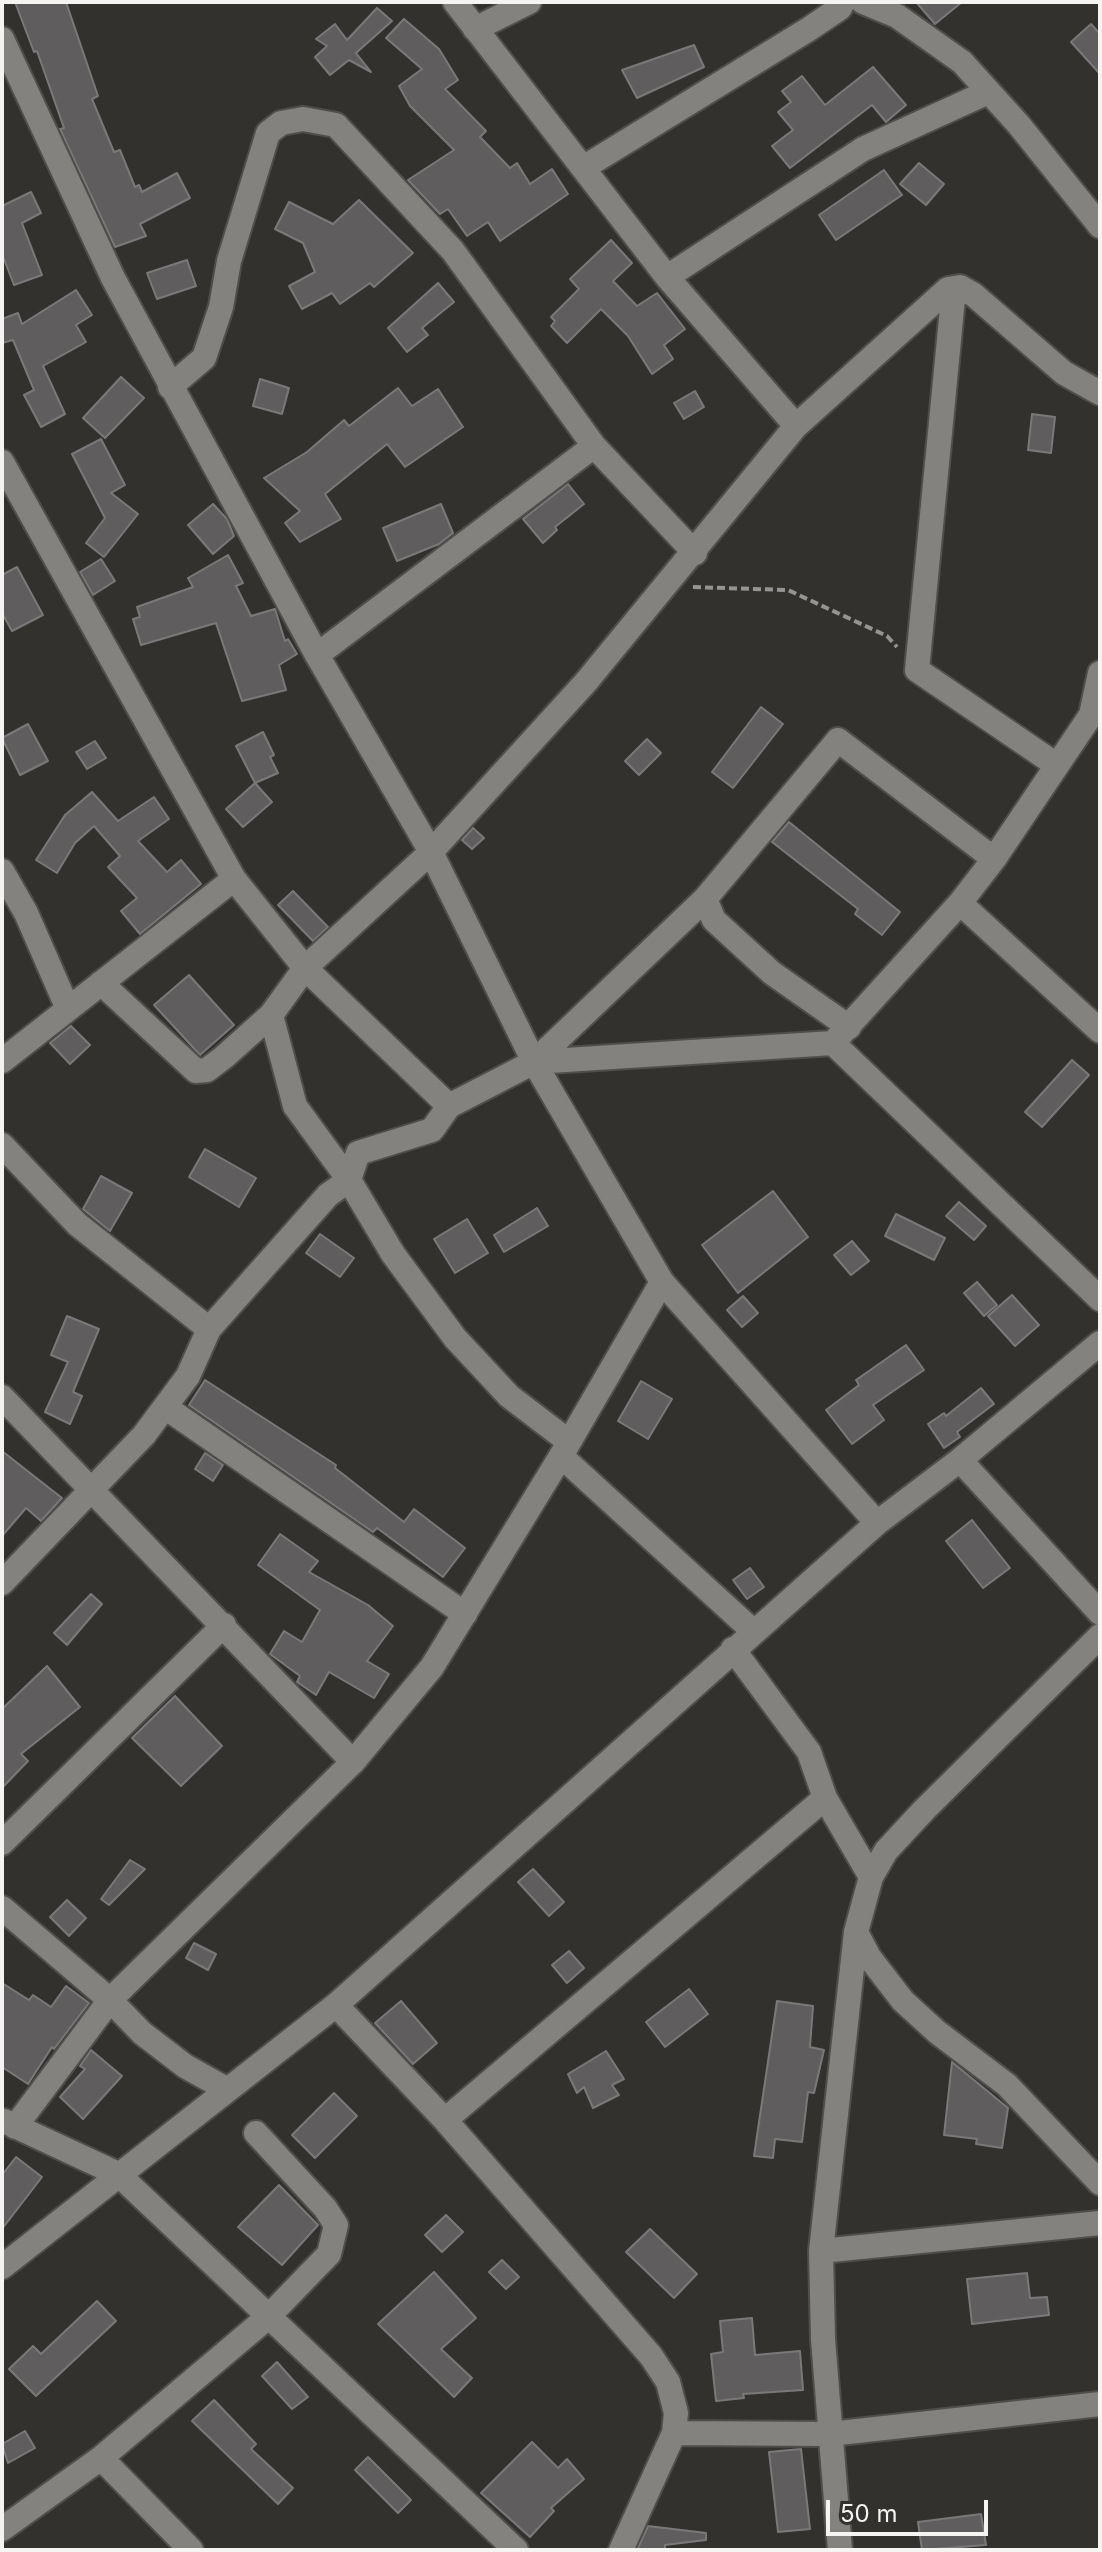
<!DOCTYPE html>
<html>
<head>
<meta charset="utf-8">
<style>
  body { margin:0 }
  #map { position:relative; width:1102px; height:2552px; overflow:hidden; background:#32312e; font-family:Inter,sans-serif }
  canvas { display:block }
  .frame { position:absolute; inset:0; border:4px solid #f5f4f3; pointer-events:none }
  .scale { position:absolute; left:826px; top:2500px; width:162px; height:36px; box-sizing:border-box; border:4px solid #f5f4f3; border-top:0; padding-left:10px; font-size:24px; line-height:28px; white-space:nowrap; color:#f5f4f3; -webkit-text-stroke:6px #32312e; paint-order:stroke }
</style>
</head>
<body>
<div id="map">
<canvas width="1102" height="2552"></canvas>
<div class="frame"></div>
<div class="scale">50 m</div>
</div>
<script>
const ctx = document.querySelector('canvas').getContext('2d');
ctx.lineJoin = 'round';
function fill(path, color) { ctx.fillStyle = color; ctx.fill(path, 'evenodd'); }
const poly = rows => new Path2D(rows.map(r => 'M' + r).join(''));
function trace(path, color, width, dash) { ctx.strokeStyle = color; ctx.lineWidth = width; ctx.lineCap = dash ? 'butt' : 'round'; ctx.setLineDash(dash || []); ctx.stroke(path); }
const building = poly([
  [15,2,66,2,98,96,92,99,114,152,120,150,135,187,139,185,142,192,177,173,190,198,140,224,146,236,115,247,60,129,64,128,37,51,34,52,15,2],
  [916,2,962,2,935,24,916,2],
  [377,8,392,21,356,53,371,72,349,60,330,75,315,57,327,46,316,39,335,24,347,40,377,8],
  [404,19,439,49,458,80,445,89,486,131,480,137,510,168,517,163,530,184,552,169,568,194,500,241,488,222,467,236,448,209,440,214,408,180,454,150,410,106,399,86,422,69,386,38,404,19],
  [1091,24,1100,34,1100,74,1071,42,1091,24],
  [694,45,704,67,637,98,622,70,694,45],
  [873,67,906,105,886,122,872,105,790,168,772,146,793,130,778,112,791,102,782,91,802,76,825,105,873,67],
  [919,163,944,184,926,205,900,184,919,163],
  [884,170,902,195,836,240,819,215,884,170],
  [31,192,41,213,22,223,42,275,14,285,2,254,2,206,31,192],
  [359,200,413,253,374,287,370,283,340,304,332,293,302,309,289,286,315,272,303,243,275,229,289,202,333,224,359,200],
  [611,240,632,263,613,281,637,306,657,293,685,329,664,345,673,359,652,374,628,336,601,309,567,343,551,326,555,321,551,317,579,289,570,279,611,240],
  [187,260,196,286,157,299,147,273,187,260],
  [438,283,454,302,422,328,428,335,407,352,388,328,438,283],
  [76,290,92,315,76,325,86,342,43,366,65,414,41,427,24,395,34,390,13,340,2,343,2,319,18,313,22,324,76,290],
  [121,377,144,398,105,438,83,418,121,377],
  [260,379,289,388,282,414,253,406,260,379],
  [398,388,412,406,438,389,463,427,405,467,387,444,325,494,341,519,300,542,285,523,300,511,264,478,307,452,344,420,349,426,398,388],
  [695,391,704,407,684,419,674,403,695,391],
  [1032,414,1055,417,1051,453,1028,450,1032,414],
  [101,439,125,485,111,493,138,514,104,557,86,543,105,518,72,454,101,439],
  [568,484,584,504,555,527,557,530,543,543,523,519,568,484],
  [213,504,227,519,234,536,213,554,188,525,213,504],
  [441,504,453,533,439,544,397,561,383,528,441,504],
  [228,555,243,583,236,586,251,616,275,609,285,641,288,639,297,654,279,665,286,690,242,701,216,623,141,645,133,619,140,617,137,607,193,587,188,578,228,555],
  [101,559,115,581,93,595,80,572,101,559],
  [17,567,43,615,12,631,2,613,2,575,17,567],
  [761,707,783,724,733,788,712,772,761,707],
  [28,724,48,761,20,775,2,738,28,724],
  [263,732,274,755,270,757,278,773,255,783,236,746,263,732],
  [647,739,661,753,639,775,625,761,647,739],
  [95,741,106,758,87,769,76,752,95,741],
  [255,783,272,802,243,827,226,809,255,783],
  [92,792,118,821,154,797,169,819,138,841,167,872,181,860,201,884,140,934,121,911,137,898,108,867,120,856,94,826,75,843,57,873,36,860,65,815,92,792],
  [789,822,900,912,882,935,855,914,858,909,772,842,789,822],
  [473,828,484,838,472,849,462,840,473,828],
  [293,891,328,927,313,941,278,905,293,891],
  [189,975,234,1025,200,1055,154,1005,189,975],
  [71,1026,90,1045,70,1064,50,1043,71,1026],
  [1072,1060,1089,1075,1042,1127,1025,1112,1072,1060],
  [205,1149,256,1178,239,1207,189,1177,205,1149],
  [101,1176,132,1193,110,1231,83,1209,101,1176],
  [773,1191,808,1237,738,1293,702,1245,773,1191],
  [959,1202,986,1226,974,1240,946,1216,959,1202],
  [537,1208,548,1226,504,1252,494,1235,537,1208],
  [896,1214,945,1238,934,1260,885,1236,896,1214],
  [467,1219,488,1253,455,1273,434,1239,467,1219],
  [320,1234,354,1258,340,1277,306,1253,320,1234],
  [852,1241,869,1261,851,1275,834,1255,852,1241],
  [977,1282,997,1305,984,1316,964,1293,977,1282],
  [1012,1295,1039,1325,1015,1346,988,1316,1012,1295],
  [743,1296,758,1313,742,1327,727,1310,743,1296],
  [67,1316,99,1329,73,1392,82,1396,70,1424,45,1412,68,1362,51,1355,67,1316],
  [906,1345,924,1370,873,1405,884,1420,852,1444,826,1410,859,1385,856,1380,906,1345],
  [205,1380,336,1465,335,1468,404,1522,414,1509,465,1548,443,1577,377,1528,373,1532,189,1405,205,1380],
  [641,1381,672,1399,648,1439,618,1421,641,1381],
  [981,1388,994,1404,957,1432,960,1437,944,1448,928,1424,944,1413,946,1416,981,1388],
  [2,1451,62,1498,41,1521,26,1508,2,1536,2,1451],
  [205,1453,223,1465,213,1481,195,1469,205,1453],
  [972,1520,1010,1568,983,1588,946,1541,972,1520],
  [280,1534,318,1561,309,1572,368,1605,393,1626,367,1661,389,1674,374,1698,329,1672,316,1695,297,1682,300,1676,270,1654,284,1631,302,1642,320,1610,258,1565,280,1534],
  [750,1568,764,1587,747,1599,733,1580,750,1568],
  [91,1594,102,1604,67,1645,54,1633,91,1594],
  [47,1666,80,1707,21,1754,28,1761,2,1788,2,1709,47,1666],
  [175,1696,222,1746,181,1786,132,1738,175,1696],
  [130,1860,145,1869,109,1905,101,1899,130,1860],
  [533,1869,564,1902,549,1916,518,1882,533,1869],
  [67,1900,86,1918,69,1936,50,1917,67,1900],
  [194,1943,216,1954,208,1970,186,1958,194,1943],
  [569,1951,584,1968,567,1983,552,1965,569,1951],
  [2,1983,29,2000,33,1995,51,2007,66,1986,89,2003,54,2049,52,2047,28,2084,2,2067,2,1983],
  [689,1989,708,2014,665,2047,646,2022,689,1989],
  [401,2001,437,2043,413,2064,375,2023,401,2001],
  [777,2001,813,2006,810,2047,824,2050,814,2093,808,2092,802,2142,775,2139,773,2158,754,2156,777,2001],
  [91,2050,122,2076,83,2119,60,2097,85,2069,80,2066,91,2050],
  [606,2051,624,2079,612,2085,619,2095,593,2108,584,2087,577,2093,568,2074,606,2051],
  [952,2062,1008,2108,1002,2148,976,2144,977,2139,944,2135,952,2062],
  [334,2093,357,2116,315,2158,292,2135,334,2093],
  [16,2157,42,2177,2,2229,2,2175,16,2157],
  [279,2185,318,2225,282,2265,238,2227,279,2185],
  [446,2215,463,2232,442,2252,425,2235,446,2215],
  [650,2229,697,2274,674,2298,626,2252,650,2229],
  [502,2260,519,2277,506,2289,489,2272,502,2260],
  [434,2272,476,2318,441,2349,472,2378,454,2397,378,2324,434,2272],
  [1027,2273,1030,2298,1047,2297,1049,2315,972,2324,967,2279,1027,2273],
  [97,2301,116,2321,36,2396,9,2369,33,2346,41,2354,97,2301],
  [752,2318,755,2355,800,2351,803,2390,743,2394,744,2398,716,2401,711,2354,723,2352,720,2321,752,2318],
  [277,2362,308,2397,292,2409,262,2376,277,2362],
  [214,2400,256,2444,251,2449,293,2488,278,2504,192,2421,214,2400],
  [25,2431,35,2448,8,2463,2,2444,25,2431],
  [532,2442,558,2468,567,2459,584,2479,551,2508,554,2511,530,2537,481,2493,532,2442],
  [801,2449,810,2529,778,2532,769,2452,801,2449],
  [368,2457,411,2500,398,2513,355,2470,368,2457],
  [981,2514,986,2545,922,2550,918,2522,981,2514],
  [648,2526,706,2533,706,2540,665,2545,665,2550,637,2550,648,2526]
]);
const path = poly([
  [693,587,788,590,887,636,897,647]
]);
const street = poly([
  [455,2,667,277,796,426],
  [863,2,897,16,962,62,1019,125,1100,226],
  [475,29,529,2],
  [2,39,113,278,317,655,431,852,534,1062,449,1106,432,1130,358,1153,349,1180,328,1195,209,1329,188,1376,144,1435,2,1583],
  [583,168,809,29,840,8,843,2],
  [667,277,863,149,988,92],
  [954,288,917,670,1055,764],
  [170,387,204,358,221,307,229,261,268,133,281,123,303,119,336,125,453,251,594,446,695,553],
  [2,462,234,879,305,968,449,1106],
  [317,655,594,446],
  [2,871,26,913,68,1009],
  [960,903,1100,1031],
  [101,983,196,1071,207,1070,224,1057,271,1015,305,968,431,852,586,682,796,426,948,289,960,287,974,295,1064,373,1100,393],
  [271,1015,295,1106,349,1180,393,1254,455,1338,509,1396,568,1441],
  [849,1027,772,973,714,920,705,899,838,740,994,859],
  [833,1043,1100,1299],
  [2,1061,234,879],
  [534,1062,833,1043,960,903,994,859,1091,715,1100,673],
  [534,1062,662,1282,877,1523],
  [534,1062,705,899],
  [2,1145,77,1224,209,1329],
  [2,1397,353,1762],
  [165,1407,465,1614],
  [561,1456,753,1631],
  [960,1460,1100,1613],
  [733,1649,809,1752,825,1798,871,1877],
  [2,1843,224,1625],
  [2,1908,110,2000,142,2033,185,2066,226,2089],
  [856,1932,869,1957,903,2001,937,2032,1007,2085,1100,2183],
  [336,2005,445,2120,651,2356,668,2382,676,2413,674,2433,621,2550],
  [445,2120,825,1798],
  [4,2121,118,2174,516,2550],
  [15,2127,110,2000,353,1762,432,1667,561,1456,662,1282],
  [821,2251,1100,2223],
  [2,2267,336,2005,877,1523,960,1460,1100,1343],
  [674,2433,830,2434,1100,2404],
  [101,2458,191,2550],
  [2,2529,101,2458,268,2317,329,2254,336,2225,325,2208,256,2133],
  [840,2550,823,2339,821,2251,856,1932,871,1877,886,1851,924,1810,1100,1636]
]);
fill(building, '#605d5e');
trace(building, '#7b787a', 2);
trace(street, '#4f4e4b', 28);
trace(path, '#959492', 4, [8, 4]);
trace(street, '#83827e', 24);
</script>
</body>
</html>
